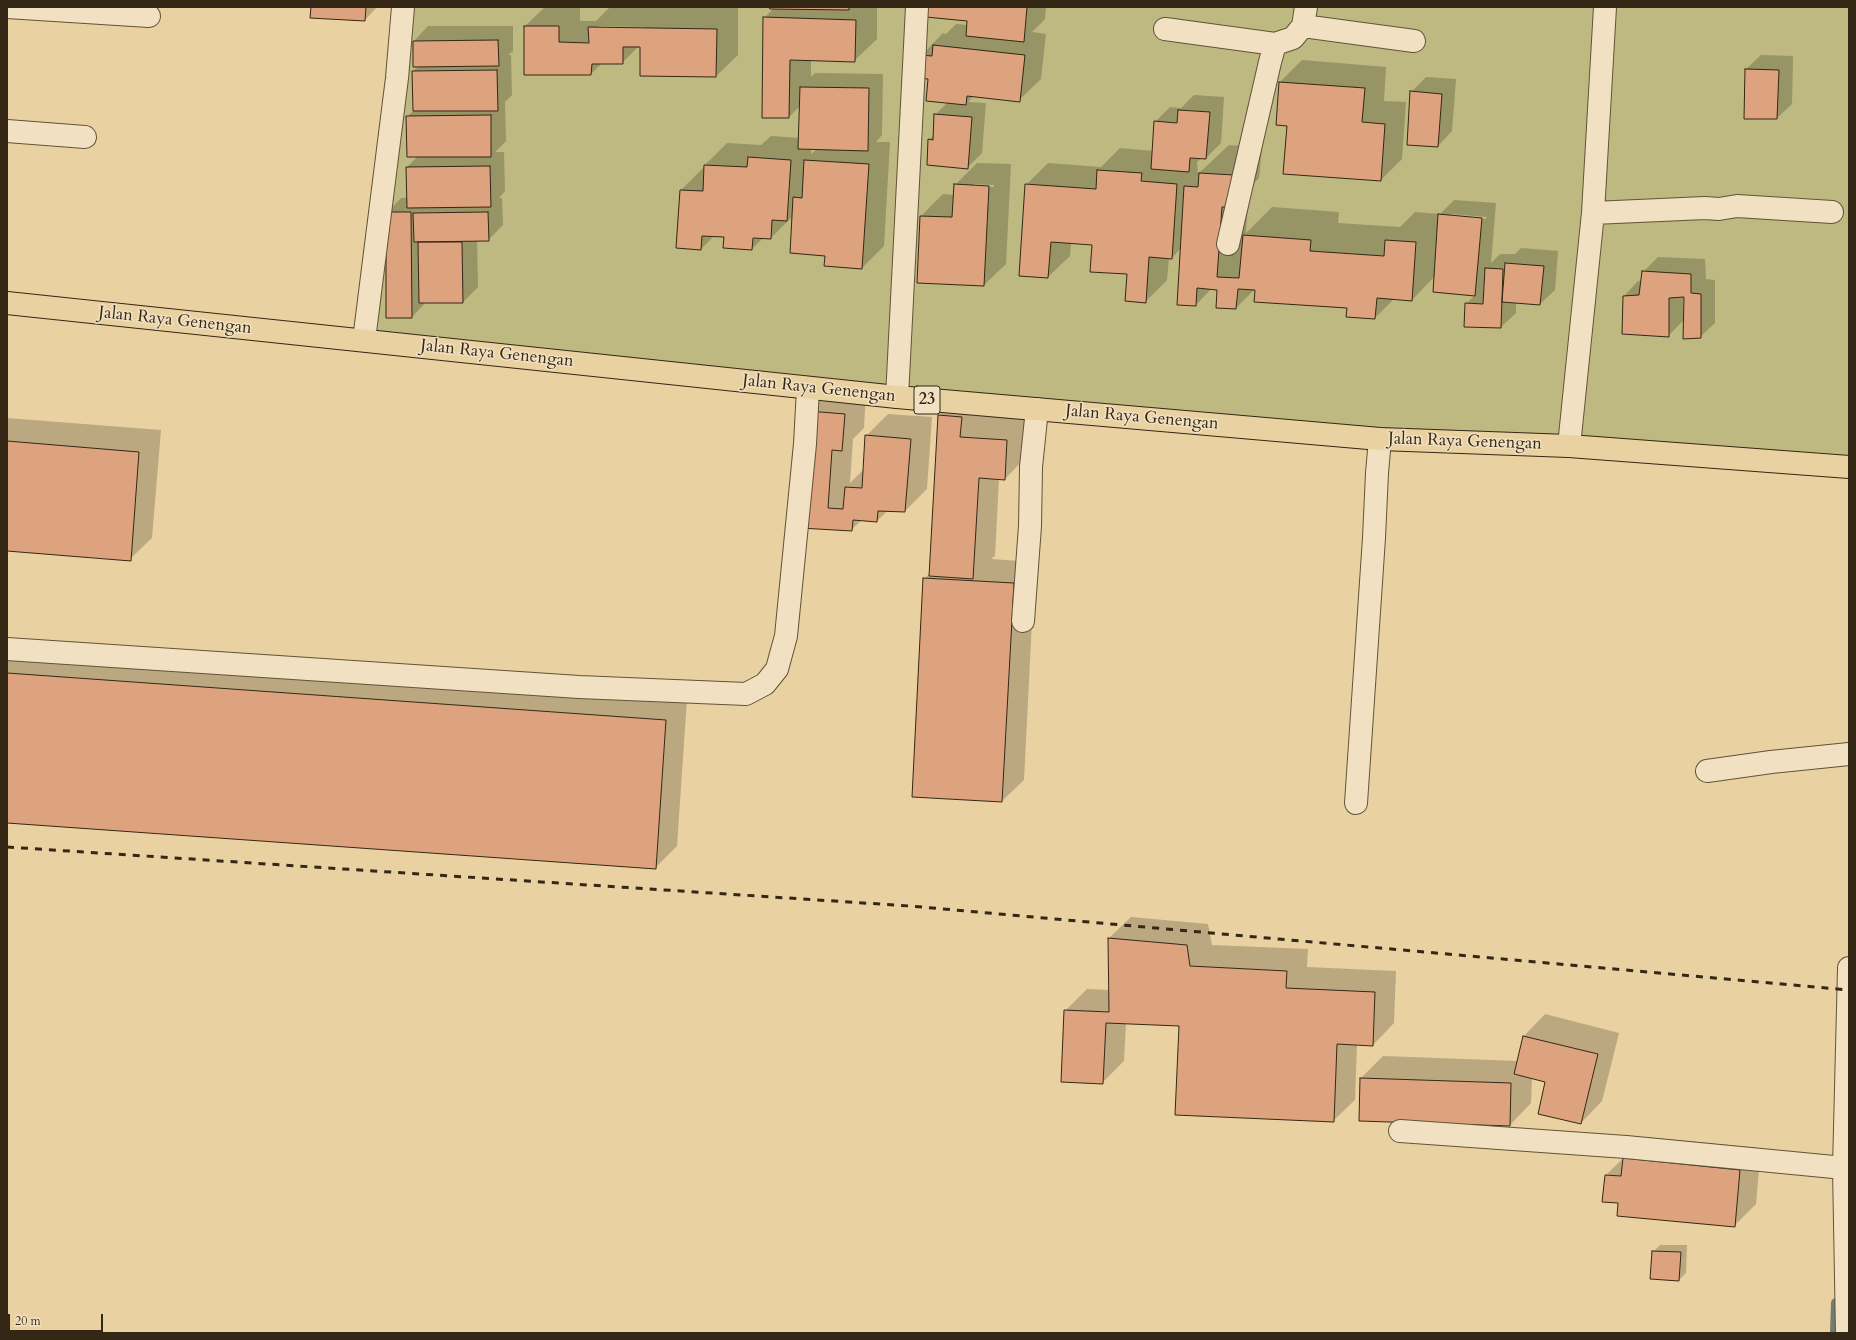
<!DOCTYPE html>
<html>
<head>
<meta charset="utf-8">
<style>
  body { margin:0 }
  #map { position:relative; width:1856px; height:1340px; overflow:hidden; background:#ead1a1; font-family:Cardo,serif }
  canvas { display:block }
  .frame { position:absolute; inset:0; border:8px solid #342716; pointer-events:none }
  .scale { position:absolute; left:8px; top:1314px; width:95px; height:18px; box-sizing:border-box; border:2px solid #342716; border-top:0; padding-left:5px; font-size:12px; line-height:14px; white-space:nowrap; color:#342716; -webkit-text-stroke:3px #f1e1c2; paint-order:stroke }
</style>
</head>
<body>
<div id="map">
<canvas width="1856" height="1340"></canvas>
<div class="frame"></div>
<div class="scale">20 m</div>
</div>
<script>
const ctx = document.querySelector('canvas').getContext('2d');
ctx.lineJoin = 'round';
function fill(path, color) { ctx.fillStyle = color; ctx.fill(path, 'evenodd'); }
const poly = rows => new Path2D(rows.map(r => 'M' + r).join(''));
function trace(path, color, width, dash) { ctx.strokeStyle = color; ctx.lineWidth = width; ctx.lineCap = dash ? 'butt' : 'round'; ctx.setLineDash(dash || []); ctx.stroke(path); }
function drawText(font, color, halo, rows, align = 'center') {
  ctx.font = font + ' Cardo,serif'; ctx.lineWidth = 3; ctx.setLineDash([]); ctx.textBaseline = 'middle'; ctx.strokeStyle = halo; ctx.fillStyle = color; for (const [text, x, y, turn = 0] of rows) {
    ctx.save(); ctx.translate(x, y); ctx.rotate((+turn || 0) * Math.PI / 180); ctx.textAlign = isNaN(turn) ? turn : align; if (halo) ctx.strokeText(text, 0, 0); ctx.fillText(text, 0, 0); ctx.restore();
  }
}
const green = poly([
  [396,7,1849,7,1849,467,1569,446,364,340]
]);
const shadow = poly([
  [312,7,377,7,365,20],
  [545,7,580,7,580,21,596,21,610,7,738,7,738,55,716,76,639,46,622,63,602,63,591,74,525,26],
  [599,26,644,27,642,29,599,28],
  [769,7,877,7,877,39,855,60,811,59,811,77,815,73,883,74,882,135,876,142,890,142,884,246,862,268,826,255,793,216,771,238,763,238,752,249,725,236,715,235,701,249,681,190,703,168,705,168,705,165,727,143,761,145,771,136,800,138,800,106,789,117,764,18,774,8],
  [811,148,817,149,811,154],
  [927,7,1046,7,1045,19,1032,32,1046,34,1041,79,1019,100,974,95,968,102,986,103,982,153,968,167,929,140,934,135,935,115,948,102,930,78,922,55,943,33,946,34,956,24,968,25,969,20],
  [428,26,513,26,513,51,508,55,511,55,512,95,505,102,506,141,495,152,504,152,505,191,499,198,502,198,503,225,488,240,477,240,478,287,463,302,426,302,412,317,387,213,401,198,407,198,407,167,418,156,407,117,414,110,413,71,419,66,414,41],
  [1761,55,1793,56,1792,104,1777,118,1746,69],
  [1302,60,1386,67,1384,101,1406,102,1402,159,1381,180,1288,125,1280,82],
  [1426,77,1456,79,1452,131,1438,146,1411,92],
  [1194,95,1224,97,1221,143,1206,158,1202,158,1197,162,1198,174,1229,145,1262,147,1259,178,1249,188,1246,233,1272,207,1339,212,1338,223,1400,227,1415,212,1440,214,1454,200,1496,203,1491,263,1500,254,1515,254,1521,248,1558,251,1555,290,1540,304,1516,302,1516,313,1501,327,1465,326,1466,304,1475,295,1435,276,1412,300,1395,298,1375,318,1348,307,1256,288,1236,308,1218,289,1212,288,1196,305,1181,248,1172,258,1169,257,1167,280,1146,301,1128,274,1093,244,1071,243,1070,256,1048,277,1026,185,1048,163,1101,167,1120,148,1153,151,1155,122,1170,107,1181,108],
  [1451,214,1487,217,1486,219,1451,216],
  [977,163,1011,164,1006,264,984,285,918,282,921,216,943,194,954,195,955,185],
  [974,184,994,185,994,187,974,186],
  [1658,257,1705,259,1706,279,1715,280,1715,323,1700,337,1685,319,1668,336,1624,296,1638,281,1642,281,1643,272],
  [1683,296,1685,296,1685,312,1683,312],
  [831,390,866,392,864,428,853,439,850,483,864,469,866,436,888,414,932,417,927,489,905,511,888,510,877,521,862,520,851,530,801,527,809,412],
  [961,393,983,395,982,416,1029,419,1026,457,1005,479,999,478,995,556,991,559,1035,562,1024,780,1002,801,924,579,930,573,939,415],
  [7,418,161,430,152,538,130,559,7,550],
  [7,650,687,699,677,846,655,868,7,822],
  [1131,917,1208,924,1212,945,1308,949,1307,967,1396,971,1394,1023,1373,1045,1357,1044,1355,1100,1333,1121,1180,1025,1126,1023,1124,1061,1103,1082,1065,1011,1087,989,1110,990,1109,938],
  [1545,1014,1619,1033,1602,1101,1581,1123,1547,1081,1532,1077,1531,1103,1510,1125,1361,1078,1383,1056,1518,1061,1524,1036],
  [1645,1137,1761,1148,1756,1204,1734,1226,1619,1203,1606,1175],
  [1660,1245,1687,1245,1686,1273,1679,1280,1651,1278,1653,1252]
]);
const stream = poly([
  [1835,1333,1836,1303]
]);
const building = poly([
  [311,7,366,7,365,21,310,18,311,7],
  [768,7,849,7,849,10,770,9,768,7],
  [926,7,1027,7,1024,42,966,36,967,21,926,17,926,7],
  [763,17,856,20,855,62,790,60,789,118,762,118,763,17],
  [524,26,559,26,559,42,589,43,588,27,717,29,716,77,640,76,640,47,623,47,623,64,592,64,591,75,524,75,524,26],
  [498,40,499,66,413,67,413,41,498,40],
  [933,45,1025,55,1020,102,967,96,966,105,926,101,928,79,918,78,921,55,932,56,933,45],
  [1745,69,1779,70,1777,119,1744,119,1745,69],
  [497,70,498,111,413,111,412,71,497,70],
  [1279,82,1365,88,1362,122,1385,124,1381,181,1283,174,1287,126,1276,125,1279,82],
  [800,87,869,88,868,151,798,149,800,87],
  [1410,91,1442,94,1438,147,1407,145,1410,91],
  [1178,110,1210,112,1206,159,1190,158,1189,172,1151,169,1154,121,1177,123,1178,110],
  [934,114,972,117,968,169,927,165,928,139,933,140,934,114],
  [491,115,491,157,407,157,406,116,491,115],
  [748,157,791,160,787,221,772,220,771,239,753,238,752,250,723,248,724,237,702,236,701,250,676,248,680,190,703,191,704,165,747,167,748,157],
  [804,160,869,164,862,269,824,266,825,256,790,253,793,197,802,198,804,160],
  [490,166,491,207,407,208,406,167,490,166],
  [1097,170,1142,173,1141,181,1177,184,1172,259,1149,257,1146,303,1125,301,1127,274,1090,272,1092,245,1051,242,1048,278,1019,276,1025,184,1096,189,1097,170],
  [1199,173,1234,175,1231,207,1222,207,1217,277,1239,278,1243,235,1311,240,1310,251,1384,256,1385,240,1416,242,1412,301,1377,298,1375,319,1346,317,1347,308,1254,302,1255,290,1238,289,1236,309,1216,308,1217,290,1197,288,1196,306,1177,305,1184,186,1198,187,1199,173],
  [954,184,989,186,984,286,917,283,920,216,952,217,954,184],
  [386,212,411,212,412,318,386,318,386,212],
  [488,212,489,241,414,242,413,213,488,212],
  [1438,214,1482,218,1475,296,1433,292,1438,214],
  [418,242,462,242,463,303,419,303,418,242],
  [1505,263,1544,266,1540,305,1502,302,1505,263],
  [1485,268,1503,269,1501,328,1464,327,1465,303,1483,304,1485,268],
  [1642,271,1691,274,1691,293,1701,294,1701,338,1683,339,1684,297,1669,298,1669,337,1622,334,1623,296,1639,295,1642,271],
  [808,411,845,414,842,451,832,450,828,508,843,509,845,487,862,488,865,435,911,439,905,512,878,511,877,522,853,520,852,531,800,528,808,411],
  [938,415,962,417,960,437,1007,440,1005,480,979,478,973,579,929,576,938,415],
  [7,441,139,452,131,561,7,551,7,441],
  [923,578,1014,583,1002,802,912,797,923,578],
  [7,673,666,720,656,869,7,823,7,673],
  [1108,938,1187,945,1190,966,1287,971,1286,988,1375,992,1373,1046,1337,1044,1334,1122,1175,1115,1179,1026,1106,1023,1103,1084,1061,1082,1064,1010,1109,1012,1108,938],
  [1523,1036,1598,1054,1581,1124,1538,1114,1545,1082,1514,1074,1523,1036],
  [1360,1078,1511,1083,1510,1126,1359,1121,1360,1078],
  [1623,1158,1740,1170,1735,1227,1617,1216,1618,1203,1602,1202,1605,1175,1621,1176,1623,1158],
  [1652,1251,1681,1252,1679,1281,1650,1279,1652,1251]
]);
const minor = poly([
  [7,7,149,16],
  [1303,26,1414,41],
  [1165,29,1275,44],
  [7,131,85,137],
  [1593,213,1705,208,1719,209,1737,206,1832,212],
  [1228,244,1270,62,1275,44,1293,38,1303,26,1306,7],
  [364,340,397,78,403,7],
  [897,397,917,7],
  [1569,446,1593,213,1605,7],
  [1023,621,1030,526,1031,467,1037,409],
  [7,649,579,687,746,694,765,684,777,669,786,636,805,444,808,389],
  [1707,771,1771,762,1849,754],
  [1356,803,1374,538,1377,473,1380,439],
  [1400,1131,1626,1147,1844,1168],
  [1847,1333,1844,1168,1849,968]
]);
const highway = poly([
  [7,303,897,397,1380,439,1569,446,1849,467]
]);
const rail = poly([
  [7,847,910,906,1849,990]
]);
const shields = [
  [927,400,26]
];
const shieldNames = [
  ["23",927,400]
];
const streetNames = [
  ["Jalan Raya Genengan",175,321,6],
  ["Jalan Raya Genengan",497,354,6],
  ["Jalan Raya Genengan",819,389,6],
  ["Jalan Raya Genengan",1142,418,5],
  ["Jalan Raya Genengan",1465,442,2]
];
fill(green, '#bdb980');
fill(shadow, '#0003');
trace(stream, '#737c73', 10);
fill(building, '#dda27e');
trace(building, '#342716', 1);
trace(minor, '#625239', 24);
trace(highway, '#342716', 24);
trace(minor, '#f1e1c2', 22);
trace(highway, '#ead1a1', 22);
trace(rail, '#342716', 3, [7, 7]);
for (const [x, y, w] of shields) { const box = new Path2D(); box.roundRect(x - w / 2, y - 14, w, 28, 3); ctx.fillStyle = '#f1e1c2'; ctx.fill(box); trace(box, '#342716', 1); }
drawText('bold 16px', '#342716', null, shieldNames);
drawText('17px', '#342716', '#f1e1c2', streetNames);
</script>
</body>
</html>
